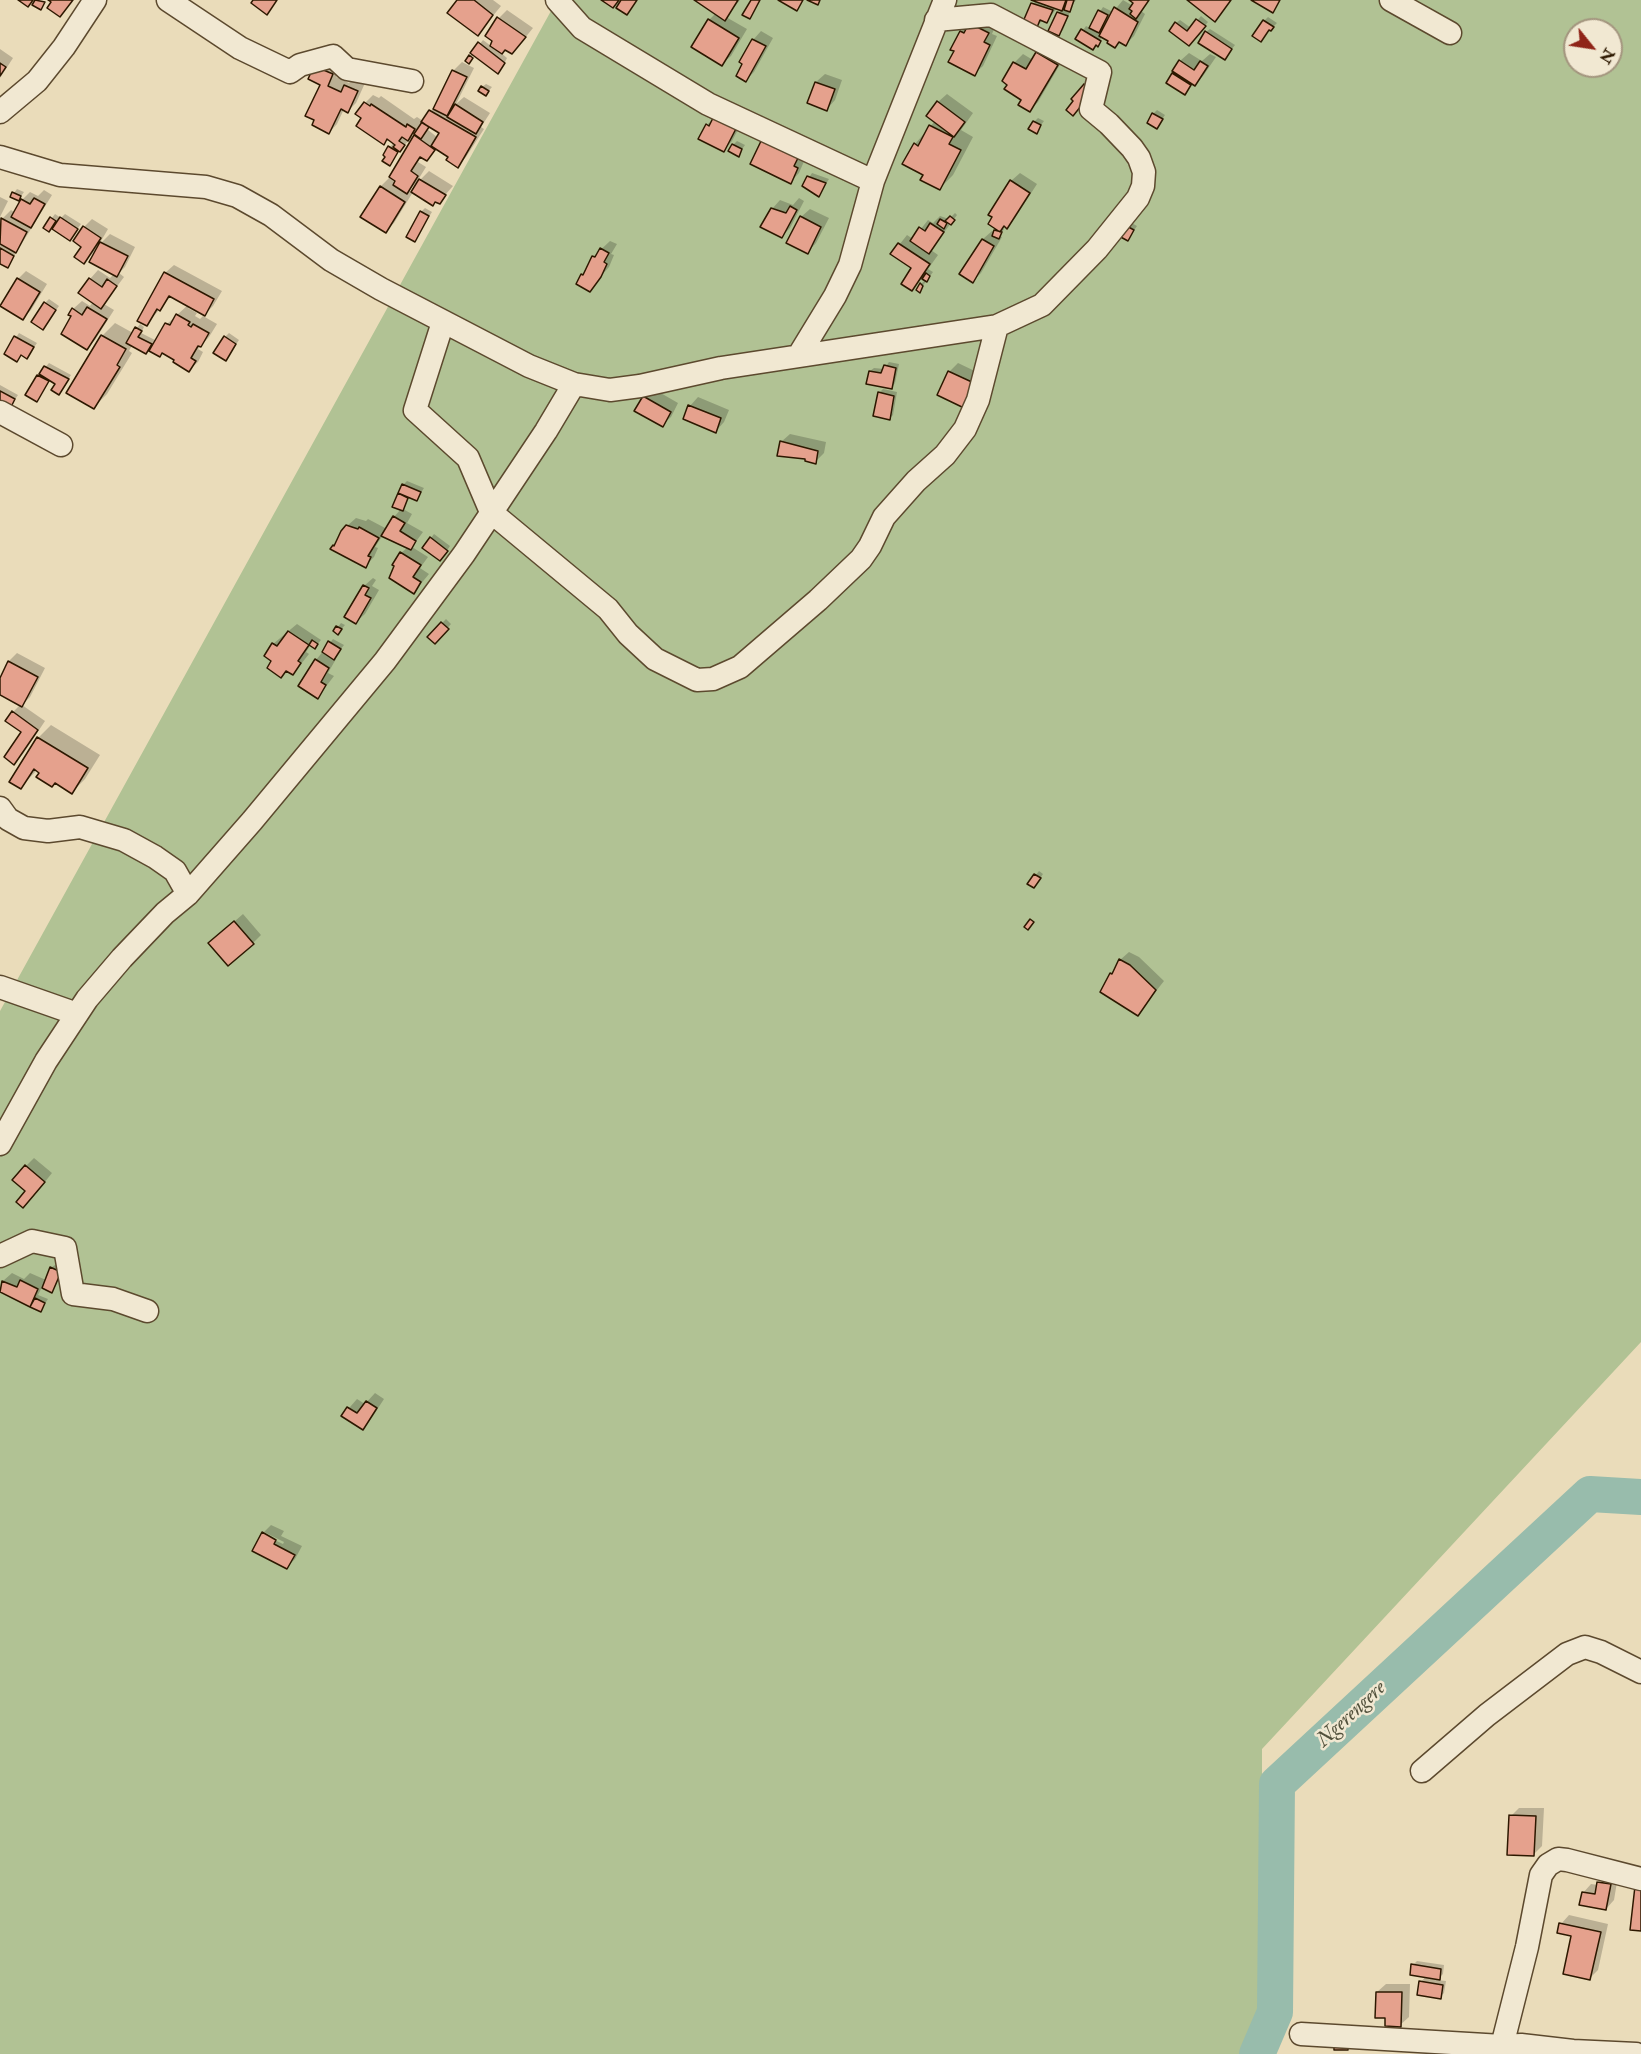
<!DOCTYPE html>
<html>
<head>
<meta charset="utf-8">
<style>
  body { margin:0 }
  #map { position:relative; width:1641px; height:2054px; overflow:hidden; background:#eadcba; font-family:"IM FELL Double Pica",serif }
  canvas { display:block }
  .north { position:absolute; left:1563px; top:18px; width:60px; height:60px; box-sizing:border-box; background:#f1e8d2; border:2px solid #a3957e; border-radius:50%; rotate:120deg; font-size:16px; font-weight:700; line-height:24px; text-align:center; color:#2d1800 }
  .north::after { content:''; display:block; margin:auto; width:21px; height:27px; background:#8f2418; clip-path:polygon(50% 0,100% 100%,50% 72%,0 100%) }
</style>
</head>
<body>
<div id="map">
<canvas width="1641" height="2054"></canvas>
<div class="north">N</div>
</div>
<script>
const ctx = document.querySelector('canvas').getContext('2d');
ctx.lineJoin = 'round';
function fill(path, color) { ctx.fillStyle = color; ctx.fill(path, 'evenodd'); }
const poly = rows => new Path2D(rows.map(r => 'M' + r).join(''));
function trace(path, color, width, dash) { ctx.strokeStyle = color; ctx.lineWidth = width; ctx.lineCap = dash ? 'butt' : 'round'; ctx.setLineDash(dash || []); ctx.stroke(path); }
function drawText(font, color, halo, rows, align = 'center') {
  ctx.font = font + ' "IM FELL Double Pica",serif'; ctx.lineWidth = 5; ctx.setLineDash([]); ctx.textBaseline = 'middle'; ctx.strokeStyle = halo; ctx.fillStyle = color; for (const [text, x, y, turn = 0] of rows) {
    ctx.save(); ctx.translate(x, y); ctx.rotate((+turn || 0) * Math.PI / 180); ctx.textAlign = isNaN(turn) ? turn : align; if (halo) ctx.strokeText(text, 0, 0); ctx.fillText(text, 0, 0); ctx.restore();
  }
}
const green = poly([
  [557,0,1641,0,1641,1342,1262,1749,1262,2054,0,2054,0,1011],
  [1575,30,1611,30,1611,66,1575,66]
]);
const shadow = poly([
  [459,0,493,0,501,6,478,34],
  [696,0,740,0,726,17,747,29,731,56,722,64,709,20,716,13],
  [1033,0,1076,0,1068,11,1070,12,1063,30,1059,34,1050,30,1061,9,1057,8,1047,21,1043,20,1035,28,1033,4,1036,1],
  [1123,0,1133,6,1135,2,1132,0,1149,0,1141,11,1145,14,1134,36,1126,44,1120,41,1115,46,1110,40,1103,36,1093,48,1077,39,1086,26,1090,28,1103,7,1113,12],
  [1107,23,1101,35,1097,33],
  [507,10,533,28,520,44,505,49,501,53,507,58,502,68,498,72,475,54,467,60,483,40,491,46,499,18],
  [1201,16,1208,22,1196,37,1176,23,1180,20,1191,28],
  [1268,17,1277,23,1271,29,1264,21],
  [969,23,996,24,992,34,997,36,983,66,974,74,956,51,961,32],
  [1210,29,1235,45,1228,54,1206,32],
  [761,31,773,38,754,72,746,80,753,40],
  [1046,44,1065,56,1038,102,1030,110,1023,99,1004,81,1014,63,1023,54,1033,60],
  [0,49,13,58,0,78],
  [1189,53,1202,61,1210,54,1216,57,1203,76,1195,84,1193,83,1185,93,1174,74,1180,61],
  [462,62,474,68,456,104,464,97,490,113,481,127,484,129,466,157,458,166,450,156,437,148,427,160,422,156,418,162,426,167,416,183,409,190,412,193,419,181,429,171,453,186,439,202,413,192,394,223,385,231,381,186,390,177,417,134,418,128,411,135,413,137,399,150,393,160,390,147,394,142,388,138,384,143,363,118,365,103,373,95,379,98,381,96,414,119,417,117,423,121,437,104,454,70],
  [429,125,441,133,438,138,427,129],
  [341,66,336,77,349,83,354,78,365,83,356,103,348,111,344,109,337,124,329,133,322,84,315,67],
  [825,74,842,80,835,100,827,109,809,102,816,82],
  [486,84,492,87,486,94,482,87],
  [947,94,973,113,961,130,973,137,953,175,940,188,915,144,935,121,938,102],
  [1157,110,1165,115,1157,127,1153,114],
  [747,113,732,141,724,150,707,125,715,117],
  [1038,118,1044,121,1036,132,1034,122],
  [763,140,805,159,799,173,790,182],
  [737,141,745,145,738,155,733,145],
  [812,173,829,179,819,195,804,186],
  [1020,173,1037,184,1015,218,1007,227,1004,225,1002,228,1004,229,1000,236,1002,237,981,273,973,281,961,274,983,239,992,231,995,233,998,228,1011,181],
  [17,189,24,192,19,199,14,193],
  [44,190,52,195,8,266,0,262,0,224,2,219,11,210,15,213,22,200,30,192,38,196],
  [0,197,8,201,0,217],
  [799,198,804,201,790,228,781,237,772,209,780,200,793,205],
  [425,208,432,212,414,240,421,212],
  [810,209,829,218,816,243,808,252,801,217],
  [955,213,957,215,931,250,938,255,928,269,933,272,919,291,921,284,926,279,923,277,912,290,913,267,892,254,907,235,913,239,928,220,933,223,940,216,949,219],
  [55,214,61,218,65,214,81,224,70,239,52,227,52,218],
  [92,219,108,229,101,241,102,242,110,234,135,247,125,267,119,273,124,277,104,304,114,310,95,340,87,348,74,316,73,309,82,301,90,306,93,302,90,279,98,270,110,278,114,274,97,249,84,262,84,227],
  [1128,221,1137,226,1128,239],
  [610,241,617,244,611,254,614,255,609,267,589,290,582,275,593,257],
  [174,265,222,291,213,306,205,314,189,305,188,308,197,313,195,316,200,319,203,316,217,324,209,337,198,349,203,352,198,362,189,370,153,344,145,352,132,345,129,351,132,353,107,394,94,407,68,392,102,336,115,323,133,333,140,324,144,327,141,333,157,341,167,324,188,305,171,296,147,324,165,273],
  [26,271,47,284,31,310,23,318,18,279],
  [49,299,59,306,43,328,45,303],
  [19,333,37,343,30,353,22,354,17,360,6,353],
  [229,333,239,340,229,355,225,337],
  [889,362,899,364,895,383,892,387,870,371,874,368,884,369],
  [49,363,71,375,62,389,58,383,50,379,37,400,38,376],
  [958,363,981,374,972,398,949,372],
  [0,385,18,395,10,407,0,401],
  [652,388,678,403,671,417,662,425,644,397],
  [883,389,897,392,893,415,890,418,879,393],
  [698,397,729,410,724,422,716,431,690,406],
  [790,434,826,442,824,453,815,462,807,458,781,442],
  [407,481,424,488,417,499,410,496,403,509,412,514,407,523,423,532,412,547,428,557,420,568,429,574,414,592,401,553,408,547,383,535,375,547,378,548,374,557,365,566,332,548,347,526,356,518,366,521,368,519,387,529,394,517,401,509,394,506,403,485],
  [434,534,450,546,444,555,431,538],
  [373,578,376,580,372,586,379,590,365,614,356,622,364,586],
  [446,619,451,624,435,642,429,637],
  [341,623,345,625,338,633,335,631],
  [297,624,321,640,315,647,311,644,306,652,309,654,293,674,287,670,281,676,273,661,273,644],
  [333,639,344,645,334,658,336,659,328,673,334,676,318,697,316,660],
  [17,653,45,668,30,697,22,705,45,721,23,754,14,763,23,732,13,712,20,705,0,693,0,678,9,661],
  [51,725,100,755,85,779,72,792,37,770,21,787,12,781,38,738],
  [1039,871,1043,874,1037,883,1029,884],
  [243,914,261,935,253,943,219,935],
  [1129,952,1139,957,1164,981,1138,1014,1111,974,1120,960],
  [34,1158,52,1173,32,1198,27,1191,26,1166],
  [55,1265,63,1268,55,1287,51,1291,42,1287,38,1295,48,1299,40,1311,35,1299,29,1305,0,1291,3,1281,12,1273,24,1279,30,1273,46,1280,51,1268],
  [375,1393,384,1399,371,1419,362,1428,343,1415,357,1399,365,1404],
  [271,1525,284,1531,281,1536,302,1546,295,1559,287,1567,254,1551,264,1532,264,1535,283,1544,284,1542,264,1532],
  [1519,1808,1544,1808,1542,1846,1534,1854,1511,1816],
  [1607,1874,1618,1876,1614,1900,1606,1909,1583,1893,1591,1884,1598,1885],
  [1569,1915,1608,1924,1598,1970,1590,1978,1573,1935,1561,1924],
  [1417,1961,1444,1965,1443,1974,1437,1980,1446,1981,1444,1993,1440,1997,1421,1982,1426,1976,1413,1965],
  [1386,1984,1410,1984,1409,2017,1400,2025,1387,2017,1377,1992]
]);
const river = poly([
  [1257,2054,1275,2012,1277,1784,1590,1494,1641,1497]
]);
const building = poly([
  [18,0,33,0,28,7,18,0],
  [35,0,45,2,41,10,32,5,35,0],
  [48,0,73,0,60,17,47,8,51,2,48,0],
  [253,0,277,0,267,15,251,3,253,0],
  [457,0,474,0,493,15,478,36,447,13,457,0],
  [601,0,619,0,613,8,601,0],
  [621,0,637,0,627,15,616,8,621,0],
  [694,0,738,0,725,21,694,0],
  [751,0,760,0,750,19,742,15,751,0],
  [778,0,803,0,797,11,778,0],
  [807,0,820,0,818,5,807,0],
  [1031,0,1066,0,1062,11,1031,0],
  [1067,0,1074,0,1070,12,1064,10,1067,0],
  [1129,0,1149,0,1136,19,1130,14,1132,11,1129,9,1133,3,1129,0],
  [1187,0,1231,0,1215,22,1187,0],
  [1251,0,1280,0,1273,13,1251,0],
  [1031,3,1053,10,1047,23,1040,20,1036,30,1022,24,1031,3],
  [1114,7,1138,22,1126,46,1119,42,1115,48,1107,43,1108,41,1099,36,1114,7],
  [1098,10,1108,15,1099,33,1089,28,1098,10],
  [1057,12,1068,16,1059,36,1048,31,1057,12],
  [497,17,526,37,512,54,505,50,502,54,490,46,492,41,485,36,497,17],
  [708,19,739,38,722,66,691,47,708,19],
  [1196,19,1206,26,1189,46,1169,31,1175,22,1187,31,1196,19],
  [1263,20,1274,27,1271,31,1269,30,1261,42,1252,36,1263,20],
  [969,23,989,33,984,42,990,45,975,76,948,62,954,51,950,50,960,31,964,33,969,23],
  [1081,29,1101,41,1098,47,1096,45,1093,50,1075,39,1081,29],
  [1205,31,1232,49,1225,60,1198,43,1205,31],
  [752,39,766,46,746,82,736,76,742,64,739,62,752,39],
  [478,42,505,63,498,74,470,53,478,42],
  [1036,52,1058,65,1030,112,1018,105,1021,100,1004,89,1007,85,1002,81,1013,62,1026,69,1036,52],
  [469,55,473,58,469,64,465,61,469,55],
  [1179,60,1194,70,1200,61,1208,66,1195,86,1172,71,1179,60],
  [0,63,6,67,0,76,0,63],
  [314,66,333,74,328,86,341,92,344,85,358,91,348,113,341,109,329,134,312,125,314,120,305,116,320,85,308,79,314,66],
  [452,70,467,77,447,116,433,109,452,70],
  [1172,73,1191,85,1185,95,1166,83,1172,73],
  [815,82,835,89,827,111,807,103,815,82],
  [1084,84,1093,91,1073,116,1066,110,1073,101,1071,99,1084,84],
  [481,86,489,91,486,96,478,91,481,86],
  [937,101,965,122,954,137,926,116,937,101],
  [364,102,370,106,371,104,406,127,407,124,415,129,408,141,402,137,399,141,405,145,400,152,393,147,395,145,387,139,384,145,356,126,361,118,355,114,364,102],
  [455,104,483,122,476,134,447,117,455,104],
  [429,110,476,137,458,168,446,160,448,157,431,146,439,133,421,122,429,110],
  [717,110,740,121,724,152,698,139,706,124,709,126,717,110],
  [1152,113,1163,119,1157,129,1147,123,1152,113],
  [1033,121,1041,125,1037,134,1028,129,1033,121],
  [422,122,429,127,421,139,414,134,422,122],
  [929,125,953,137,949,144,961,150,940,190,920,180,923,175,902,164,914,143,918,146,929,125],
  [414,135,435,150,427,161,420,157,411,171,418,176,407,194,393,185,395,181,389,177,414,135],
  [762,139,799,156,794,166,798,168,791,184,750,164,762,139],
  [732,144,742,149,739,157,728,151,732,144],
  [388,146,398,152,390,166,382,161,385,157,383,155,388,146],
  [807,176,826,183,819,197,802,186,807,176],
  [419,179,446,195,440,204,435,202,433,206,411,192,419,179],
  [1010,180,1030,193,1007,229,1004,226,1000,232,988,224,992,217,988,215,1010,180],
  [380,186,405,202,386,233,360,217,380,186],
  [12,192,21,196,19,201,10,197,12,192],
  [34,198,45,204,31,228,11,217,21,199,30,204,34,198],
  [790,206,797,210,782,238,760,227,771,208,786,213,790,206],
  [420,211,429,216,415,242,406,237,420,211],
  [800,216,821,227,808,254,786,243,800,216],
  [950,216,955,220,951,225,945,221,950,216],
  [50,217,56,221,49,232,43,228,50,217],
  [60,217,78,229,70,241,52,229,60,217],
  [1,218,27,232,16,253,0,244,1,218],
  [940,219,947,223,944,229,937,224,940,219],
  [930,223,944,232,929,254,910,241,919,227,925,231,930,223],
  [1123,224,1134,230,1128,241,1117,235,1123,224],
  [83,226,101,238,84,264,74,257,81,247,73,241,83,226],
  [994,230,1002,232,999,239,992,236,994,230],
  [982,239,994,246,973,283,959,274,982,239],
  [100,242,128,256,117,277,89,262,100,242],
  [898,243,930,264,912,291,901,284,911,268,890,254,898,243],
  [0,248,14,256,8,268,0,264,0,248],
  [600,248,609,253,604,262,607,264,601,277,590,292,576,284,581,274,583,275,592,256,595,257,600,248],
  [164,272,214,299,205,316,169,296,160,311,157,309,147,326,137,321,164,272],
  [926,273,930,276,927,282,922,279,926,273],
  [17,278,40,292,23,320,0,306,17,278],
  [89,278,102,287,107,279,117,286,101,309,78,293,89,278],
  [920,283,923,286,920,293,916,290,920,283],
  [44,302,56,310,43,330,31,322,44,302],
  [87,307,107,319,87,350,61,334,71,316,68,315,72,308,82,315,87,307],
  [176,314,190,322,188,325,191,327,193,324,209,333,201,347,198,346,191,358,196,361,189,372,173,362,174,360,162,353,160,357,149,351,165,323,170,325,176,314],
  [135,327,142,331,138,337,152,344,146,354,126,343,135,327],
  [101,335,126,349,117,365,120,367,94,409,66,393,101,335],
  [14,336,34,347,27,359,21,355,17,362,4,354,14,336],
  [224,336,236,344,226,361,213,353,224,336],
  [884,365,896,368,892,389,866,384,869,371,881,373,884,365],
  [44,366,69,379,59,395,51,390,55,384,39,374,44,366],
  [948,371,974,383,964,408,937,395,948,371],
  [37,375,49,381,37,402,25,395,37,375],
  [0,391,15,399,10,409,0,403,0,391],
  [878,392,894,396,890,420,873,416,878,392],
  [643,396,671,412,663,427,634,411,643,396],
  [688,405,721,418,716,433,683,419,688,405],
  [780,441,818,451,816,464,805,461,805,459,777,456,780,441],
  [402,484,421,492,417,501,398,493,402,484],
  [398,493,408,498,403,511,392,507,398,493],
  [393,516,405,523,400,531,416,541,411,550,381,536,393,516],
  [346,525,358,529,359,527,379,538,368,556,371,557,366,568,330,549,333,545,334,546,341,531,346,525],
  [430,537,448,551,440,561,422,548,430,537],
  [400,552,421,565,413,577,421,582,414,594,389,578,394,566,392,565,400,552],
  [363,585,369,588,365,595,371,598,356,624,344,617,363,585],
  [441,622,449,629,435,644,427,637,441,622],
  [336,626,342,629,338,635,333,631,336,626],
  [288,631,309,645,298,661,301,663,293,675,286,671,281,678,267,668,271,661,264,656,272,643,277,646,288,631],
  [312,640,318,644,315,649,309,645,312,640],
  [328,641,341,649,334,660,322,652,328,641],
  [315,659,329,668,321,682,326,685,318,699,298,686,315,659],
  [8,661,38,677,22,707,0,695,0,678,8,661],
  [12,711,38,730,14,765,4,757,21,732,5,721,12,711],
  [37,737,88,768,72,794,55,783,52,787,36,777,39,773,34,769,21,789,9,782,37,737],
  [1034,874,1041,878,1034,888,1027,884,1034,874],
  [1030,919,1034,922,1028,930,1024,927,1030,919],
  [234,921,254,944,228,966,208,943,234,921],
  [1119,959,1130,965,1156,990,1138,1016,1100,992,1110,973,1112,974,1119,959],
  [25,1165,45,1182,23,1208,16,1202,25,1191,12,1180,25,1165],
  [50,1267,61,1272,52,1293,42,1288,50,1267],
  [20,1280,38,1289,30,1307,0,1292,2,1281,17,1287,20,1280],
  [35,1298,45,1303,41,1312,30,1307,35,1298],
  [366,1401,377,1408,363,1430,341,1416,347,1407,357,1413,366,1401],
  [262,1532,276,1540,274,1544,295,1555,287,1569,252,1551,262,1532],
  [1509,1815,1536,1816,1534,1856,1507,1855,1509,1815],
  [1597,1882,1611,1884,1606,1910,1579,1905,1582,1892,1595,1894,1597,1882],
  [1635,1886,1641,1887,1641,1931,1630,1930,1635,1886],
  [1559,1923,1601,1932,1590,1980,1563,1974,1571,1936,1557,1933,1559,1923],
  [1411,1964,1441,1969,1440,1980,1410,1975,1411,1964],
  [1419,1981,1443,1985,1441,1999,1417,1995,1419,1981],
  [1376,1992,1402,1992,1401,2027,1385,2026,1385,2018,1375,2018,1376,1992],
  [1334,2039,1348,2039,1348,2050,1334,2050,1334,2039]
]);
const minor = poly([
  [168,0,240,48,290,72,300,65,333,56,347,69,412,81],
  [557,0,582,28,708,104,873,181],
  [1391,0,1450,33],
  [0,112,37,81,64,47,95,0],
  [0,157,60,175,206,187,237,196,271,215,331,260,381,289,529,366,574,384,610,390,640,386,721,368,997,326,1042,305,1097,249,1138,198,1143,186,1144,172,1139,158,1132,148,1109,124,1091,109,1100,72,991,15,936,20],
  [443,322,415,410,468,458,491,512,608,609,628,634,655,659,697,680,713,679,740,667,818,600,861,559,870,546,884,517,916,481,945,455,965,429,978,400,997,326],
  [799,355,835,296,850,265,873,181,945,0],
  [0,412,61,445],
  [0,808,8,819,24,828,48,831,80,827,124,840,155,857,175,871,188,894],
  [0,987,77,1014],
  [0,1144,46,1061,87,999,122,958,165,913,188,894,252,821,385,661,464,554,546,431,574,384],
  [0,1256,32,1241,65,1248,73,1294,113,1299,147,1311],
  [1422,1771,1487,1715,1567,1654,1585,1647,1601,1652,1641,1672],
  [1301,2034,1502,2046,1521,2045,1573,2051,1636,2054],
  [1502,2046,1527,1947,1541,1875,1548,1865,1558,1859,1567,1860,1641,1879]
]);
const waterNames = [
  ["Ngerengere",1352,1715,-43]
];
fill(green, '#b1c294');
fill(shadow, '#0003');
trace(river, '#98bcac', 36);
fill(building, '#e5a18d');
trace(building, '#2d1800', 1.5);
trace(minor, '#5c492e', 25);
trace(minor, '#f1e8d2', 22);
drawText('italic 21px', '#52513c', '#f1e8d2', waterNames);
</script>
</body>
</html>
